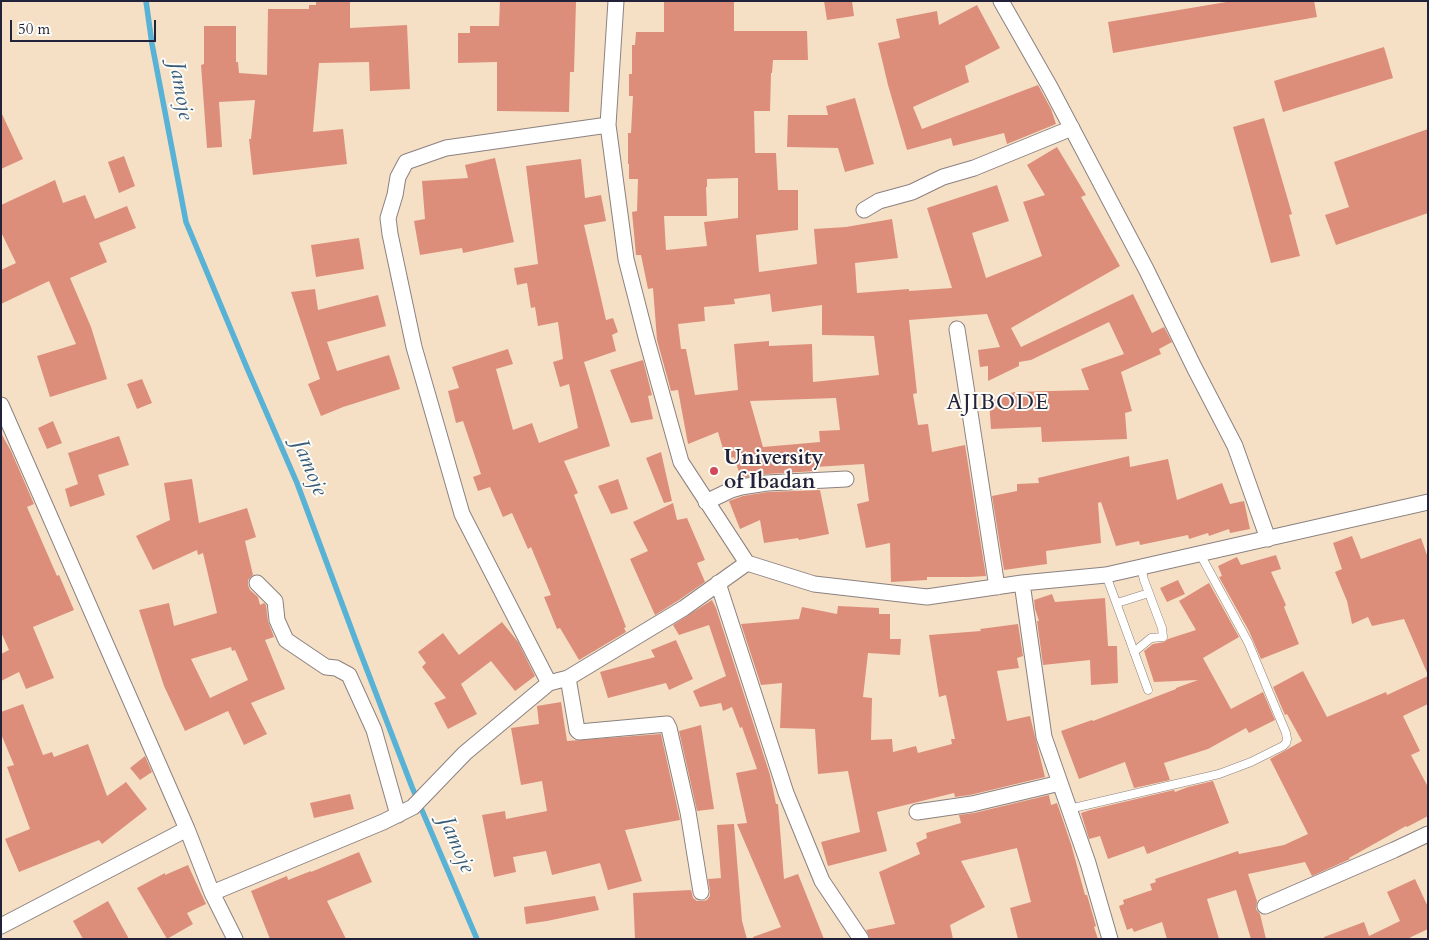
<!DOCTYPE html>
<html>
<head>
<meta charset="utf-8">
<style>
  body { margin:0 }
  #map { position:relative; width:1429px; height:940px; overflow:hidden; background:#f5e0c5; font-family:Cardo,serif }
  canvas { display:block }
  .frame { position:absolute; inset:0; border:2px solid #22223b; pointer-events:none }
  .scale { position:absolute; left:10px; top:20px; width:146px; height:22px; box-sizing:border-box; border:2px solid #22223b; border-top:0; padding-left:6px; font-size:15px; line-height:18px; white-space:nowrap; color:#22223b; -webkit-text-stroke:4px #fdfcf7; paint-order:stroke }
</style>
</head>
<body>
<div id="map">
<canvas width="1429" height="940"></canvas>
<div class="frame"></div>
<div class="scale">50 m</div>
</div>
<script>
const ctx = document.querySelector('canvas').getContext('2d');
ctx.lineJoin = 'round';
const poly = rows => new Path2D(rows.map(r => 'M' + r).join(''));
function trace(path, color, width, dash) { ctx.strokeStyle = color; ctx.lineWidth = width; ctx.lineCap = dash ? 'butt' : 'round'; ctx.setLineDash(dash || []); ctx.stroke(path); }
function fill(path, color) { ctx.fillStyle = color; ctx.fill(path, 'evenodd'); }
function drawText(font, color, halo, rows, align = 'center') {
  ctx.font = font + ' Cardo,serif'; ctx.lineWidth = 4; ctx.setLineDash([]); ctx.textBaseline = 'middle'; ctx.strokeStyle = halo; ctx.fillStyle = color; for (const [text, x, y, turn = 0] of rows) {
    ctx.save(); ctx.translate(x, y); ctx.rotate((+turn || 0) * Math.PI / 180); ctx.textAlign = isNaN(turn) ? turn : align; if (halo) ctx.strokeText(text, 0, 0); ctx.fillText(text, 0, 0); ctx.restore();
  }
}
const stream = poly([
  [146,1,152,44,186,222,247,368,297,483,357,644,412,787,477,939]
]);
const building = poly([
  [316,1,350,1,350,28,407,25,410,89,370,91,369,62,319,63,313,132,343,129,347,164,253,175,249,139,251,139,255,100,219,102,222,147,207,148,201,65,204,64,204,26,236,26,236,62,238,62,239,73,267,75,268,9,309,9,309,5,316,5],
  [500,1,576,2,574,72,570,72,569,112,497,111,497,62,458,63,458,33,470,33,470,26,499,26],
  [664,1,734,1,734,31,807,31,808,60,773,60,772,73,771,73,770,111,754,111,755,153,776,153,778,190,798,190,798,230,756,235,759,272,817,264,814,229,846,227,892,219,898,258,855,263,857,293,909,289,909,291,952,288,927,208,997,185,1009,221,972,233,986,278,1042,256,1023,202,1045,195,1027,165,1057,147,1086,195,1081,197,1120,266,1011,328,1021,347,1133,294,1152,333,1164,327,1172,342,1159,349,1161,354,1121,372,1132,411,1125,413,1127,439,1042,442,1041,427,991,429,989,401,1014,392,1089,390,1081,369,1124,354,1109,322,1031,360,1019,362,1019,366,988,381,988,366,980,367,978,350,1000,347,987,314,909,320,917,393,913,394,918,425,928,424,932,452,965,445,986,576,969,577,927,577,927,580,891,582,890,543,866,548,857,504,869,501,864,464,815,467,816,471,767,474,741,478,734,457,726,459,718,432,688,444,678,390,671,391,657,340,653,288,648,289,641,255,636,255,632,212,637,211,638,179,629,179,629,164,628,164,628,133,631,133,633,96,629,96,629,74,632,74,632,45,635,45,636,32,664,32],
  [738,178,738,218,704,222,707,246,666,250,664,216,707,216,706,187,707,187,707,179],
  [770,294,772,312,822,305,822,335,874,336,879,375,813,382,812,344,769,346,769,341,734,344,738,390,695,395,686,349,681,349,678,324,705,321,704,307,735,304,734,299],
  [836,398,840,430,819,431,820,442,763,447,750,401],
  [824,1,852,1,854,16,827,20],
  [1232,1,1314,1,1317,17,1113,53,1108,22],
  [977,5,1000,48,965,66,969,82,913,107,922,129,1038,85,1051,109,1056,124,1007,144,1004,133,953,146,951,138,907,150,888,85,878,43,900,38,896,19,937,11,939,25],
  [1384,47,1393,78,1283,112,1274,81],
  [855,98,874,164,845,172,838,148,787,147,788,115,828,115,826,106],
  [1,112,23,159,1,169],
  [1264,118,1292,214,1289,215,1300,256,1271,263,1233,127],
  [1428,129,1428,213,1336,245,1325,215,1349,207,1334,162],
  [124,156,135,186,119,193,108,162],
  [495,158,514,242,463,253,462,248,420,255,414,221,425,219,422,181,468,178,465,165],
  [581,159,585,198,601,195,606,221,584,225,606,320,613,318,618,332,612,335,616,351,584,362,610,446,564,461,578,493,574,495,626,627,624,628,626,632,579,660,560,628,557,629,544,597,551,595,531,547,528,549,512,513,503,517,490,487,478,491,473,477,481,474,463,421,456,423,448,391,459,388,452,367,508,349,513,364,496,369,513,430,532,423,539,443,578,428,569,384,560,387,553,362,563,359,558,322,538,326,535,307,531,308,527,283,517,285,514,268,538,264,526,166],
  [55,180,63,203,85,195,95,219,127,206,136,228,99,243,107,262,70,278,91,327,107,379,50,397,37,356,76,344,49,281,1,304,1,270,16,263,1,232,1,205],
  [359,238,364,269,316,277,311,245],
  [315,289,318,310,378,295,386,326,327,342,337,371,389,355,400,389,343,407,321,416,308,384,320,379,291,292],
  [643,360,652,395,648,396,653,419,631,423,610,370],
  [142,379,152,403,137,409,127,384],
  [53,421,62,443,47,449,38,428],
  [1,433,11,451,34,504,27,507,57,576,59,575,74,610,33,627,54,678,26,689,19,672,1,681,1,654,9,650,1,632],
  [119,436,129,465,98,475,105,495,70,507,65,489,78,484,68,453],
  [661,452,672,501,664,503,646,458],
  [1129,456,1130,467,1168,459,1177,500,1222,483,1230,504,1244,501,1250,529,1230,533,1229,529,1209,536,1208,533,1189,539,1188,535,1140,545,1139,541,1116,546,1101,502,1098,503,1101,543,1046,551,1047,564,1004,570,992,496,1017,491,1017,484,1039,483,1038,478],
  [192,479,199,523,247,508,256,537,245,541,253,575,248,580,248,585,250,590,258,597,260,605,264,603,266,605,268,621,274,637,265,640,285,689,251,703,267,734,244,745,228,711,185,731,164,686,139,610,169,603,174,626,217,613,203,553,198,555,197,550,153,570,136,536,170,520,164,483],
  [231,647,232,651,235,650,248,680,210,698,191,659],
  [618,479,628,509,611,514,598,486],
  [820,490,829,534,799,540,798,538,764,543,760,520,740,529,729,501,743,496,768,492],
  [673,503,677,520,687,518,705,560,697,563,705,582,679,600,655,615,630,559,648,551,633,522],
  [1352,536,1361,559,1421,538,1428,558,1428,675,1404,619,1372,626,1368,617,1352,624,1347,601,1335,572,1342,569,1333,543],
  [1276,555,1281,569,1271,572,1286,605,1284,607,1299,644,1261,659,1249,631,1219,577,1222,576,1218,566,1237,557,1241,565],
  [1178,580,1185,594,1167,602,1160,588],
  [1209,583,1239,637,1203,658,1231,709,1263,692,1275,720,1249,733,1246,728,1208,749,1164,763,1170,780,1134,788,1125,762,1079,779,1061,731,1092,720,1093,721,1176,689,1176,688,1198,680,1154,682,1144,651,1153,644,1164,642,1168,639,1196,630,1179,601],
  [1052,594,1055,602,1105,598,1108,646,1117,646,1118,683,1091,685,1090,660,1043,665,1037,621,1039,621,1035,609,1034,600],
  [712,600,716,608,770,775,776,804,778,804,784,879,798,874,824,939,753,939,753,937,781,927,737,824,747,823,736,773,757,769,742,727,740,728,732,707,723,711,721,703,700,707,693,691,726,676,709,625,679,635,673,625],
  [838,606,879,608,879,614,890,614,890,639,901,639,900,655,868,653,863,697,872,698,871,740,892,739,893,752,916,746,918,753,952,744,951,739,955,739,946,695,939,697,929,635,981,631,980,629,1018,624,1023,656,1017,658,1019,668,997,671,1007,721,1030,716,1045,777,970,795,955,797,954,793,877,812,887,851,828,866,821,842,860,832,848,771,818,774,815,729,780,728,782,683,761,685,741,624,799,619,802,607,837,614],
  [502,622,518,642,535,676,515,691,491,661,461,684,477,714,448,729,434,703,446,698,422,667,426,663,418,652,443,633,459,655],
  [676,640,693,679,669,690,666,683,608,698,600,672,655,657,651,650],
  [1303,671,1327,717,1386,692,1387,695,1428,676,1428,704,1403,716,1420,751,1411,755,1428,787,1428,816,1407,827,1406,826,1349,858,1350,859,1312,876,1305,862,1248,874,1257,901,1256,909,1260,914,1266,939,1251,939,1236,890,1207,899,1219,939,1167,939,1162,922,1134,932,1132,928,1127,930,1119,906,1124,904,1123,900,1152,890,1150,884,1156,882,1155,879,1238,851,1239,854,1284,845,1308,834,1270,759,1302,741,1287,714,1285,715,1273,687],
  [561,702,567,741,661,734,680,820,625,830,642,881,608,890,600,863,552,875,546,851,513,857,516,872,494,877,482,815,505,811,506,819,547,811,542,781,521,785,511,728,539,724,537,706],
  [23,704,43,755,52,752,54,757,88,744,107,796,126,782,147,809,102,844,99,840,19,872,5,839,30,829,7,767,14,765,1,734,1,712],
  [701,725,714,809,697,811,679,731],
  [145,756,152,772,140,780,130,768],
  [1213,781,1229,823,1147,854,1144,846,1108,859,1100,836,1089,839,1081,813,1090,810,1174,790,1175,792,1188,787],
  [350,794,354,809,314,818,310,803],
  [1049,795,1051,805,1057,803,1071,844,1085,895,1087,895,1096,926,1094,927,1098,939,1018,939,1010,908,1031,902,1017,848,961,861,985,907,950,925,953,939,870,939,866,930,895,924,879,872,920,854,916,843,927,838,926,833,961,823,959,815,974,813],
  [734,824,742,921,747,939,635,939,633,893,691,890,693,898,697,901,702,901,707,900,710,896,710,891,708,879,721,878,717,825],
  [359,852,372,882,327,901,346,939,270,939,251,891,287,876,288,880,311,871,311,872],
  [188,865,206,904,187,913,193,924,167,939,137,888,165,873,165,875],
  [1415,879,1428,907,1428,929,1407,939,1324,939,1324,937,1364,922,1369,936,1400,921,1387,892],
  [595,896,599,910,547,921,526,924,524,907],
  [108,901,129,939,83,939,73,921]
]);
const lane = poly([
  [1106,575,1148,690],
  [1117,603,1149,593],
  [1134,652,1151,638,1163,637,1162,628,1144,580,1141,567],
  [1069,809,1219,774,1251,762,1283,746,1286,743,1287,739,1286,733,1248,642,1200,554]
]);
const street = poly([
  [616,1,608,125,626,259,646,337,681,462,747,563,814,584,927,597,1022,583,1106,575,1428,502],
  [1001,1,1050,87,1146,269,1194,367,1235,446,1268,539],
  [864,210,879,201,912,192,943,177,974,168,1072,128],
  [957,329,997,587],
  [1,405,187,829,212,893,235,939],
  [706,502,731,490,741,487,767,483,846,479],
  [257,583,275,601,277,620,286,640,326,667,336,668,349,675,374,730,398,815],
  [718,583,786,793,822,881,861,939],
  [1022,583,1044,737,1088,863,1110,939],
  [568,678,577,730,579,732,667,724,669,728,688,812,701,892],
  [549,683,462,514,414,347,390,234,388,218,395,195,398,177,406,162,446,148,608,125],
  [917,812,972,804,1060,783],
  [212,893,383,822,413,807,465,753,549,683,568,678,684,608,747,563],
  [1265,906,1394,850,1428,834],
  [1,926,187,829]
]);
const markers = [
  [714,471,5,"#d1495b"]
];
const poiNames = [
  ["University",724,459],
  ["of Ibadan",724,483]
];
const waterNames = [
  ["Jamoje",180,91,80],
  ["Jamoje",309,468,68],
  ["Jamoje",456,845,67]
];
const neighbourhoodNames = [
  ["AJIBODE",998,404]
];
trace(stream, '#57b2d5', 5.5);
fill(building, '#dd8e7a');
trace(lane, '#8c8180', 9);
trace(street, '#8c8180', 17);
trace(lane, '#fff', 8);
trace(street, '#fff', 15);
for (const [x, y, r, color] of markers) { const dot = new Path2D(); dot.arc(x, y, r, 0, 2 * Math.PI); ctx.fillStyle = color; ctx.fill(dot); trace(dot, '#fdfcf7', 2); }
drawText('bold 21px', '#22223b', '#fdfcf7', poiNames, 'left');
drawText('italic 22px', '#375c79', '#fdfcf7', waterNames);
ctx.letterSpacing = '1px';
drawText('22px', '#22223b', '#fdfcf7', neighbourhoodNames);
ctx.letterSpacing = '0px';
</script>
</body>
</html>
